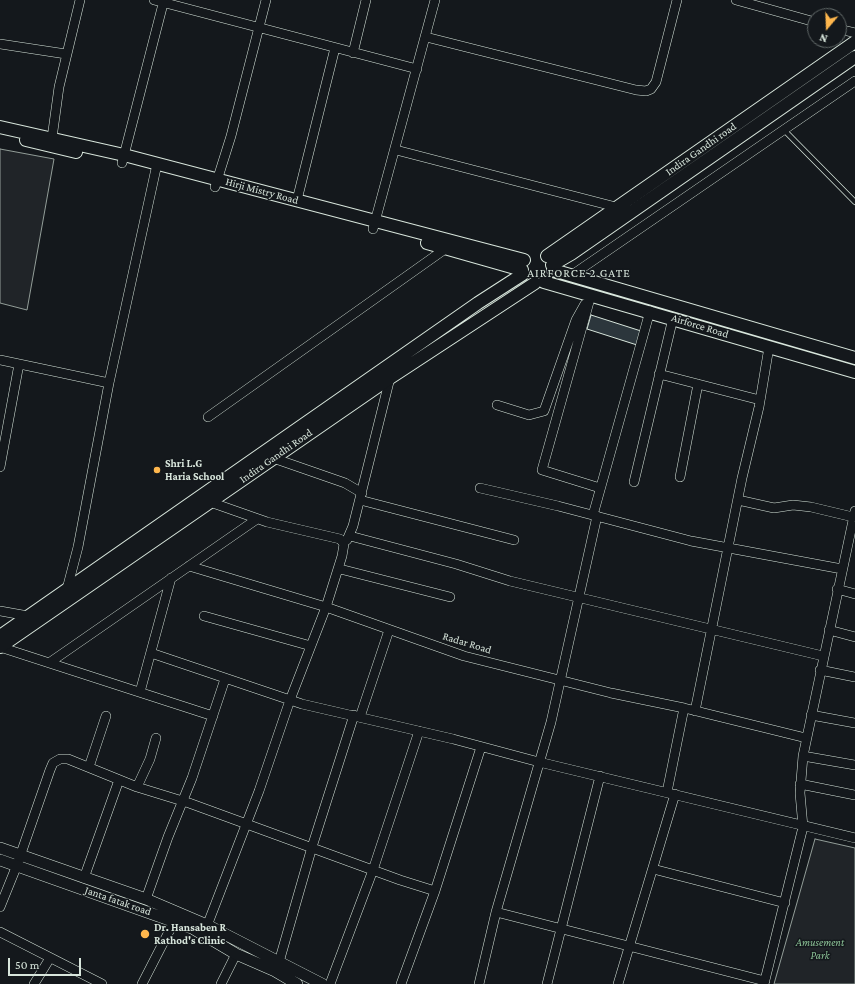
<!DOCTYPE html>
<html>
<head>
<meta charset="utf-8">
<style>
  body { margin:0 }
  #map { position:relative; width:855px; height:984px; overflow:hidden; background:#14181c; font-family:"Crimson Pro",serif }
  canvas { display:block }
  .north { position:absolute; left:807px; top:8px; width:40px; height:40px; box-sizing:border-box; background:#14181c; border:1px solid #626a69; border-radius:50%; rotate:199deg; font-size:11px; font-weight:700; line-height:16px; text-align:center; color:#d8e6dc }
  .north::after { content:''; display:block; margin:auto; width:14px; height:18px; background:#ffb74d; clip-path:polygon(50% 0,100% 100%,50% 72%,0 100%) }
  .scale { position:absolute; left:8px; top:958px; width:73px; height:18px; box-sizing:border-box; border:2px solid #d8e6dc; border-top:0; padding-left:5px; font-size:12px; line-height:14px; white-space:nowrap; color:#d8e6dc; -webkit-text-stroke:3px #14181c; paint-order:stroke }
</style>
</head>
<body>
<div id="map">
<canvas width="855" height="984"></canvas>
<div class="north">N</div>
<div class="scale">50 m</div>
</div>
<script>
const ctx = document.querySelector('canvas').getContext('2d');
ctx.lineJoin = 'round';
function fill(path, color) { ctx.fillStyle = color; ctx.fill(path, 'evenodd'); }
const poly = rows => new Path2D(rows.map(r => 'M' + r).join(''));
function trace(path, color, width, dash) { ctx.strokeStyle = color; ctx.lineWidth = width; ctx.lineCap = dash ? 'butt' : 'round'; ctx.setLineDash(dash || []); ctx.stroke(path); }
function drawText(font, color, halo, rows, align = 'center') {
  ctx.font = font + ' "Crimson Pro",serif'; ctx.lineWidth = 3; ctx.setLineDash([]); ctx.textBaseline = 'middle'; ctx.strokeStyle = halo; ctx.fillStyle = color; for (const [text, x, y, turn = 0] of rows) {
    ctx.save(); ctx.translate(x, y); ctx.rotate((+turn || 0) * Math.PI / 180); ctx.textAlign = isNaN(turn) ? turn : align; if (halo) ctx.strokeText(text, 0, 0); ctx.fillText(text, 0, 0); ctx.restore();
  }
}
const green = poly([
  [0,149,54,159,27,310,0,303,0,149],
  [815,839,855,848,855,984,774,984,815,839]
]);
const building = poly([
  [591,315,641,331,637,345,587,329,591,315]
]);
const service = poly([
  [784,130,855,202]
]);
const minor = poly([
  [154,0,417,69],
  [736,0,815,22],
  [839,29,855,33],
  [426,37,636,90,646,91,651,89,656,82,677,0],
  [0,44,66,54],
  [353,53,366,0],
  [52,138,59,87,80,0],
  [396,150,616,207],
  [122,163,164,0],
  [215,187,231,136,266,0],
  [297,200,335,48],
  [373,229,435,0],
  [572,275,855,81],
  [591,295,542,470,600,488],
  [0,360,109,383],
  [659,374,760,400],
  [497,405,529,415,544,411,576,320,585,304],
  [208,417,445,249],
  [273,458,345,483,362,493],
  [0,467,19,364],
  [680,477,698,384],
  [634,482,673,318],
  [480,488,558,506,691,541,842,569],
  [360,500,514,540],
  [738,500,774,508,793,505,811,507,853,517],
  [210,502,267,522,340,539,344,544,342,556,326,607,464,656,611,693,684,708,806,738],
  [593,515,650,311],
  [350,536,456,564,510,581,823,656],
  [347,540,353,526,390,378],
  [189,566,326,607,290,700,259,791,205,931],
  [340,569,450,597],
  [67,589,78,547,109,383,157,164],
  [837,589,855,594],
  [0,611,28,616],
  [204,616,311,646],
  [829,630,855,637],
  [0,647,213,716],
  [151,653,302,704,453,739,539,762,855,838],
  [49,663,257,519],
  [820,670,855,677],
  [140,692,171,578],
  [695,711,742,478,759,407,769,347],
  [811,715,855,723],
  [360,717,389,630],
  [803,756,855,765],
  [89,767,106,716],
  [800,784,855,795],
  [137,787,150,759,156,738],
  [667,792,684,708],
  [653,869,785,903],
  [84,878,119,780],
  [146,899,168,837,192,778,225,679],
  [0,907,17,865,50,770,53,763,60,759,68,759,137,787,189,803,400,880,435,891],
  [496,912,765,981],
  [0,932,102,984],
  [279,962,312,847,354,715],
  [34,984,50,958],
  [142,984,177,916],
  [221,984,236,954],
  [330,984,373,870,419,731],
  [401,984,435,891,481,747],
  [479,984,496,912,551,722,597,516],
  [547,984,600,776],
  [618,984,675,794],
  [764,984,803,827,800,793,803,756,855,511]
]);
const tertiary = poly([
  [0,848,146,899,207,925,322,984],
  [0,860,192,928,236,954,275,971,297,984]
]);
const secondary = poly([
  [0,127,124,155,524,260],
  [26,140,76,152],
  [427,243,522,270],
  [547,256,855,42],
  [552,265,571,254,855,57],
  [553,270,855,358],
  [544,282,855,372],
  [0,636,478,303,523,274],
  [0,647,390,378,535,283]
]);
const markers = [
  [157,470,4,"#ffb74d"],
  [145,934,5,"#ffb74d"]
];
const streetNames = [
  ["Indira Gandhi road",701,149,-35],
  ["Hirji Mistry Road",262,191,15],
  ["Airforce Road",700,326,17],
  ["Indira Gandhi Road",276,456,-35],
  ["Radar Road",467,643,17],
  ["Janta fatak road",118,901,19]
];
const poiNames = [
  ["Shri L.G",165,464],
  ["Haria School",165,477],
  ["Dr. Hansaben R",154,928],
  ["Rathod's Clinic",154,941]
];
const parkNames = [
  ["Amusement",820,943],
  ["Park",820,956]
];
const neighbourhoodNames = [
  ["AIRFORCE 2 GATE",579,273]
];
fill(green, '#202428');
trace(green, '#939e99', 1);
fill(building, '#2c363c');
trace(building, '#d8e6dc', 1);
trace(service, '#d8e6dc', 6);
trace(minor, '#d8e6dc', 10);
trace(tertiary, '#d8e6dc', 12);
trace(secondary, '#d8e6dc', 14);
trace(service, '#14181c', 4.5);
trace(minor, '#14181c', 9);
trace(tertiary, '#14181c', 11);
trace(secondary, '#14181c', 12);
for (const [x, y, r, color] of markers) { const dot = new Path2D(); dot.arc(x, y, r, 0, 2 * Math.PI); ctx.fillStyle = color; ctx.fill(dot); trace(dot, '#14181c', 1.5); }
drawText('11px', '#d8e6dc', '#14181c', streetNames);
drawText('bold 11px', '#d8e6dc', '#14181c', poiNames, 'left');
drawText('italic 11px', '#8ac095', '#14181c', parkNames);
ctx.letterSpacing = '1px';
drawText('12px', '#d8e6dc', '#14181c', neighbourhoodNames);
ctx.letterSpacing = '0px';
</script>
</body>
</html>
